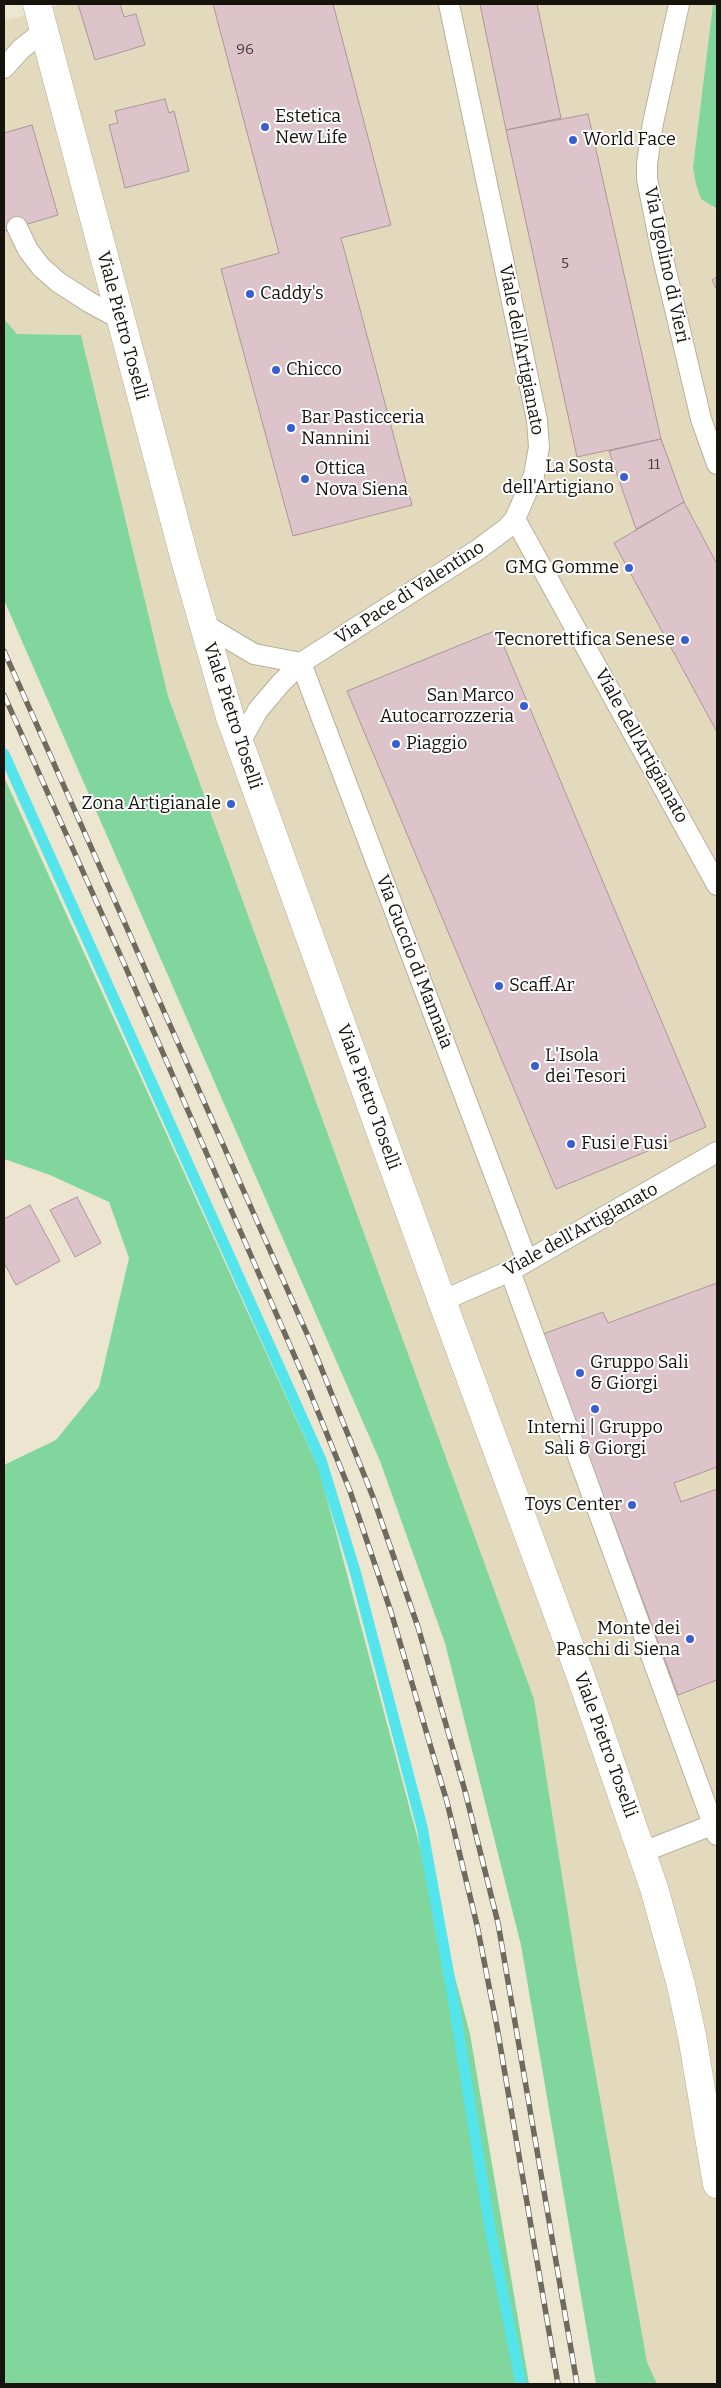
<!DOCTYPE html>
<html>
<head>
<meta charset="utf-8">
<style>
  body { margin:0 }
  #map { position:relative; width:721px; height:2388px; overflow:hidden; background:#ece6d0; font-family:Bitter,serif }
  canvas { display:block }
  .frame { position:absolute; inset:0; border:5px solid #15130c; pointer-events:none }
</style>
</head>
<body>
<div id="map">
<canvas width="721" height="2388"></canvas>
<div class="frame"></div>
</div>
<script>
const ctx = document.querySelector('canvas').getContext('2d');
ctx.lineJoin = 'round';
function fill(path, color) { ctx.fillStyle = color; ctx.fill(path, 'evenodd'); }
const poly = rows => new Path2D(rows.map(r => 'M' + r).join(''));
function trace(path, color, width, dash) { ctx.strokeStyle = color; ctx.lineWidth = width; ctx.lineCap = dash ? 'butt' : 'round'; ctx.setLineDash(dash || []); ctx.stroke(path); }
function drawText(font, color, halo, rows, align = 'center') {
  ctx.font = font + ' Bitter,serif'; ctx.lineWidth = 4; ctx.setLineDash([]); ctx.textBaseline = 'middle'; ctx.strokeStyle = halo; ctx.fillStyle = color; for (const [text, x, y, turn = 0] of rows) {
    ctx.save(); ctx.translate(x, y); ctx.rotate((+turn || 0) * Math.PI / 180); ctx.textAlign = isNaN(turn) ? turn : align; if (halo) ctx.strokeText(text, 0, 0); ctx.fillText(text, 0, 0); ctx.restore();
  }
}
const built = poly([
  [63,4,713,4,693,167,713,209,717,209,717,2384,657,2384,647,2363,576,1964,534,1699,168,696,81,335,17,334,4,319,4,21]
]);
const green = poly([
  [713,4,717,4,717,209,701,199,696,184,693,167],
  [4,319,17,334,81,335,168,696,534,1699,576,1964,647,2362,657,2384,596,2384,521,1945,445,1643,380,1461,4,600],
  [4,777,319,1469,470,2034,529,2384,4,2384,4,1465,56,1440,99,1387,129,1258,109,1202,50,1175,4,1159]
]);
const stream = poly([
  [4,754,321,1460,355,1571,422,1827,453,1998,489,2223,521,2384]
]);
const building = poly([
  [78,4,120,4,124,17,136,14,145,45,95,60,78,4],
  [213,4,333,4,391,225,341,238,412,505,293,536,221,269,279,253,213,4],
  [480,4,537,4,561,118,506,130,480,4],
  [165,99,169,113,174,111,189,171,125,188,109,125,118,123,115,111,165,99],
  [588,114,661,439,577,457,506,130,588,114],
  [32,125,58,215,4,231,4,133,32,125],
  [717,277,717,290,712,280,717,277],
  [661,439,684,502,636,529,609,451,661,439],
  [684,502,717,564,717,732,614,543,684,502],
  [497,630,706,1127,556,1189,347,691,497,630],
  [77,1197,101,1243,75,1257,50,1210,77,1197],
  [30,1205,60,1261,16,1285,4,1263,4,1219,30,1205],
  [717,1283,717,1467,674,1483,681,1502,717,1489,717,1680,678,1695,543,1334,603,1312,608,1323,717,1283]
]);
const service = poly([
  [679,4,653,123,647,164,647,179,662,254,701,419,717,464],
  [4,68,21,49,44,31],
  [17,227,28,250,41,267,58,282,89,302,120,319],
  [515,519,717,885],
  [202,623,254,654,301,663],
  [301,663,527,1261],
  [239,744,258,710,281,683,301,663,479,549,507,528,515,519,534,475,539,447,537,420,449,4],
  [510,1271,717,1835],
  [442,1301,510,1271,717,1152],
  [643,1852,717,1823]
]);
const primary = poly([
  [37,4,185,560,230,717,442,1301,581,1677,654,1888,681,1985,692,2036,717,2184]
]);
const rail = poly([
  [4,651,312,1345,373,1497,418,1627,465,1791,498,1923,577,2384],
  [4,695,126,968,305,1380,350,1491,391,1612,447,1802,477,1925,497,2027,558,2384]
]);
const markers = [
  [265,127,5,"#385fd0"],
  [573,140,5,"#385fd0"],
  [250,294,5,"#385fd0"],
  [276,370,5,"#385fd0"],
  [291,428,5,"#385fd0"],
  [624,477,5,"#385fd0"],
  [305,479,5,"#385fd0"],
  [629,568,5,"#385fd0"],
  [685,640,5,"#385fd0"],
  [524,706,5,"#385fd0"],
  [396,744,5,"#385fd0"],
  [231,804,5,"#385fd0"],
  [499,986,5,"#385fd0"],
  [535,1066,5,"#385fd0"],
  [571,1144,5,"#385fd0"],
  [580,1373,5,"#385fd0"],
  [595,1409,5,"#385fd0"],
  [632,1505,5,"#385fd0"],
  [690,1639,5,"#385fd0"]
];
const numberNames = [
  ["96",245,50],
  ["5",565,264],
  ["11",654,465]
];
const poiNames = [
  ["Estetica",275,117],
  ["New Life",275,138],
  ["World Face",583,140],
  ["Caddy's",260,294],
  ["Chicco",286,370],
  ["Bar Pasticceria",301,418],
  ["Nannini",301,439],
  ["La Sosta",614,467,"right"],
  ["dell'Artigiano",614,488,"right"],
  ["Ottica",315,469],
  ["Nova Siena",315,490],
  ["GMG Gomme",619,568,"right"],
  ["Tecnorettifica Senese",675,640,"right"],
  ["San Marco",514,696,"right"],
  ["Autocarrozzeria",514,717,"right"],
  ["Piaggio",406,744],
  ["Zona Artigianale",221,804,"right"],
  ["Scaff.Ar",509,986],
  ["L'Isola",545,1056],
  ["dei Tesori",545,1077],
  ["Fusi e Fusi",581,1144],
  ["Gruppo Sali",590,1363],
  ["& Giorgi",590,1384],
  ["Interni | Gruppo",595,1428,"center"],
  ["Sali & Giorgi",595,1449,"center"],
  ["Toys Center",622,1505,"right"],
  ["Monte dei",680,1629,"right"],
  ["Paschi di Siena",680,1650,"right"]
];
const streetNames = [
  ["Via Ugolino di Vieri",666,265,78],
  ["Viale Pietro Toselli",122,326,75],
  ["Viale dell'Artigianato",521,350,79],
  ["Via Pace di Valentino",410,593,-33],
  ["Viale Pietro Toselli",232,716,72],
  ["Viale dell'Artigianato",641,746,61],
  ["Via Guccio di Mannaia",414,962,69],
  ["Viale Pietro Toselli",368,1097,70],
  ["Viale dell'Artigianato",581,1230,-29],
  ["Viale Pietro Toselli",605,1745,70]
];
fill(built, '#e3dabe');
fill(green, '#80d69d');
trace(stream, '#54e4eb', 11);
fill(building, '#ddc4cb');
trace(building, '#ac959b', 1);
trace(service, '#b6b09b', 22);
trace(primary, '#b6b09b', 29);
trace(service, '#fff', 20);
trace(primary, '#fff', 28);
trace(rail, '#6e6a5d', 5.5);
trace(rail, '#fff', 4, [11]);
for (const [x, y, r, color] of markers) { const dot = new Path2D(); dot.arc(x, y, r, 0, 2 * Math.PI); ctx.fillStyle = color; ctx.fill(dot); trace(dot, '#fff', 2); }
drawText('15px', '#473f3c', null, numberNames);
drawText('18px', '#15130c', '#fff', poiNames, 'left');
drawText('18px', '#15130c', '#fff', streetNames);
</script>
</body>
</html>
